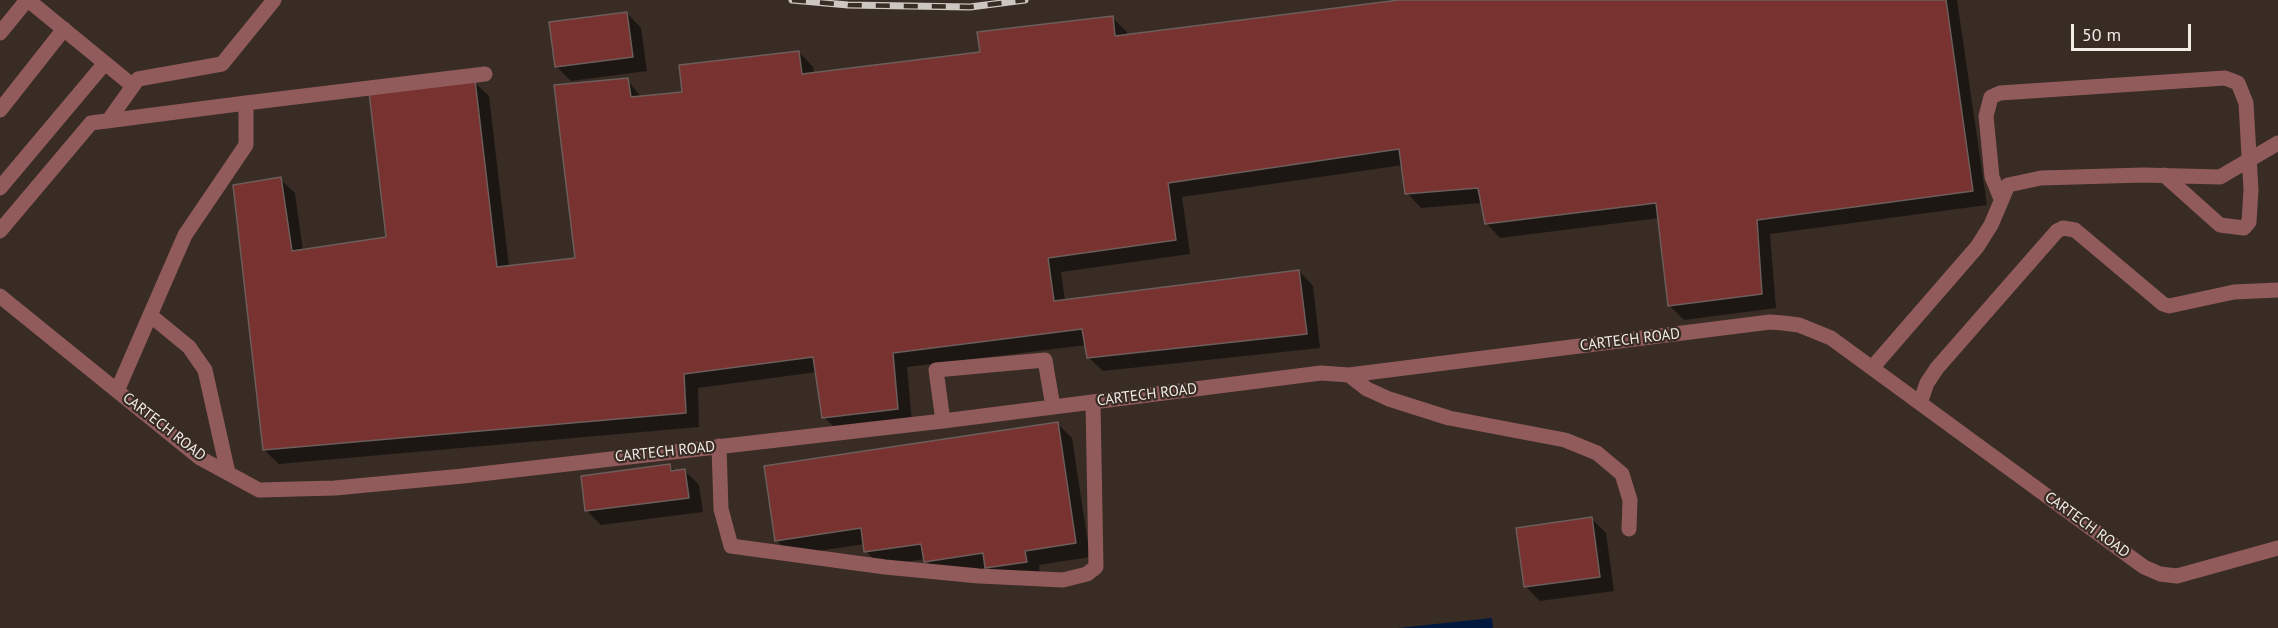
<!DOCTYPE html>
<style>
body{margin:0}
#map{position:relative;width:2278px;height:628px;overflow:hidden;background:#382c25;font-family:"PT Sans",sans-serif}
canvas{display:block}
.scale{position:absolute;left:2071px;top:24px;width:120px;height:27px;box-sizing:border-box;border:3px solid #f3ebe6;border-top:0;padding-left:8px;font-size:18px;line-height:21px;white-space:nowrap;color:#f3ebe6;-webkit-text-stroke:4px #382c25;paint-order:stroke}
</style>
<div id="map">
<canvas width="2278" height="628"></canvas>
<div class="scale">50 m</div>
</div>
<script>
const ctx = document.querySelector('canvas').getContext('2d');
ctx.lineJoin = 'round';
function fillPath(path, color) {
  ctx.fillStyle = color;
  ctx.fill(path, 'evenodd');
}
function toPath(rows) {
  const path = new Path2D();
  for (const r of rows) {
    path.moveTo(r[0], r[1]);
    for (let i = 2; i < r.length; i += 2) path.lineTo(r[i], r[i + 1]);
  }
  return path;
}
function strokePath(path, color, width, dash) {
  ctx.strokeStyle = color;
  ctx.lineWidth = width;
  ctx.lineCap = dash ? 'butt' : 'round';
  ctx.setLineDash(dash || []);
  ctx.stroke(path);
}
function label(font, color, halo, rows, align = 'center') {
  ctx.font = font + ' "PT Sans",sans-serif';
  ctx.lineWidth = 4.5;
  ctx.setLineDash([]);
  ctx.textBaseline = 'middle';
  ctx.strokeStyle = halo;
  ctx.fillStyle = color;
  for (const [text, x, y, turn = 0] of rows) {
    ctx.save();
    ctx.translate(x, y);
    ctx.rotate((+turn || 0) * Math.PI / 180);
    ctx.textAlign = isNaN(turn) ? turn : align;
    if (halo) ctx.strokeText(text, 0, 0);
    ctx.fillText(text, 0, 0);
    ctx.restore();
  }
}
const water = toPath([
 [1492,618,1493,628,1398,628]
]);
const shadow = toPath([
 [1411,0,1957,0,1987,205,1770,234,1776,308,1684,320,1669,305,1659,218,1500,238,1486,223,1482,203,1421,208,1407,193,1403,165,1182,197,1190,254,1061,272,1065,301,1299,271,1313,286,1320,348,1103,371,1088,357,1086,345,907,367,912,423,838,431,824,417,817,372,698,388,699,427,279,464,264,450,280,179,295,193,303,251,388,239,474,82,489,96,509,267,577,260,627,80,642,98,684,94,799,52,813,67,814,74,981,54,1113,18,1127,32,1127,36],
 [627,13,641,28,647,71,571,81,556,66],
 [1058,424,1072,438,1090,557,1039,565,1040,576,1001,582,987,568,940,575,925,559,880,566,866,551,865,544,791,555,776,540],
 [670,466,676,472,685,471,699,485,703,512,601,525,586,510],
 [1591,518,1606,533,1614,591,1540,601,1526,587,1517,529]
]);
const building = toPath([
 [1399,0,1946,0,1973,191,1757,220,1762,294,1668,306,1656,203,1485,224,1478,188,1405,194,1399,149,1168,183,1176,240,1048,258,1054,301,1299,270,1307,334,1087,358,1082,329,893,353,898,409,822,418,813,357,684,374,686,413,263,450,233,185,281,177,292,251,386,237,369,92,475,80,497,267,575,258,554,85,628,78,631,97,682,92,679,65,799,51,802,74,980,52,977,32,1113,16,1115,36,1399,0],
 [627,12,633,57,555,67,549,22,627,12],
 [1058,422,1076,543,1025,551,1027,562,985,568,983,553,924,562,921,544,864,552,861,528,775,541,764,466,1058,422],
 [670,464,671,471,685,469,689,498,585,511,581,476,670,464],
 [1592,517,1600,577,1524,587,1516,528,1592,517]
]);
const minor = toPath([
 [28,0,105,63],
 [0,33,27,0],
 [246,103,485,74],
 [0,110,64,29],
 [108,121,138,79,222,64,274,0],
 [0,188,105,63,133,86],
 [2001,199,1992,177,1986,116,1991,97,2000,93,2225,78,2238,83,2246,103,2251,190,2249,222,2244,228,2220,225,2164,175],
 [0,231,91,123,246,103,246,145,185,235,117,391],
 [0,296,200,458,259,490,335,488,463,476,943,421,1321,373,1349,375,1770,322,1783,323,1799,325,1831,338,2144,567,2160,574,2177,576,2278,548],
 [150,315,189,347,205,370,228,473],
 [1872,368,1977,247,1991,225,2008,185,2041,178,2143,175,2220,177,2278,143],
 [1349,375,1367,389,1389,399,1449,418,1565,440,1597,453,1622,474,1630,500,1629,529],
 [1920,403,1927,383,1937,368,2057,231,2063,228,2075,230,2163,304,2169,306,2234,292,2278,290],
 [943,421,936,370,1045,360,1053,407],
 [719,446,721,509,731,546,885,567,979,576,1063,580,1087,574,1096,567,1093,402]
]);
const rail = toPath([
 [792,0,848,5,970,7,1025,0]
]);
const streetNames = [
 ["CARTECH ROAD",1630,340,-7],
 ["CARTECH ROAD",1147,395,-7],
 ["CARTECH ROAD",164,427,38],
 ["CARTECH ROAD",665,452,-6],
 ["CARTECH ROAD",2087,525,36]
];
fillPath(water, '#02193f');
fillPath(shadow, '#0007');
fillPath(building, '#78322f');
strokePath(building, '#6d5d5b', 1.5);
strokePath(minor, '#915b5b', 15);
strokePath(rail, '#cec6c0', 7);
strokePath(rail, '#382c25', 4.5, [14]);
label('15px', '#f3ebe6', '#382c25', streetNames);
</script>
